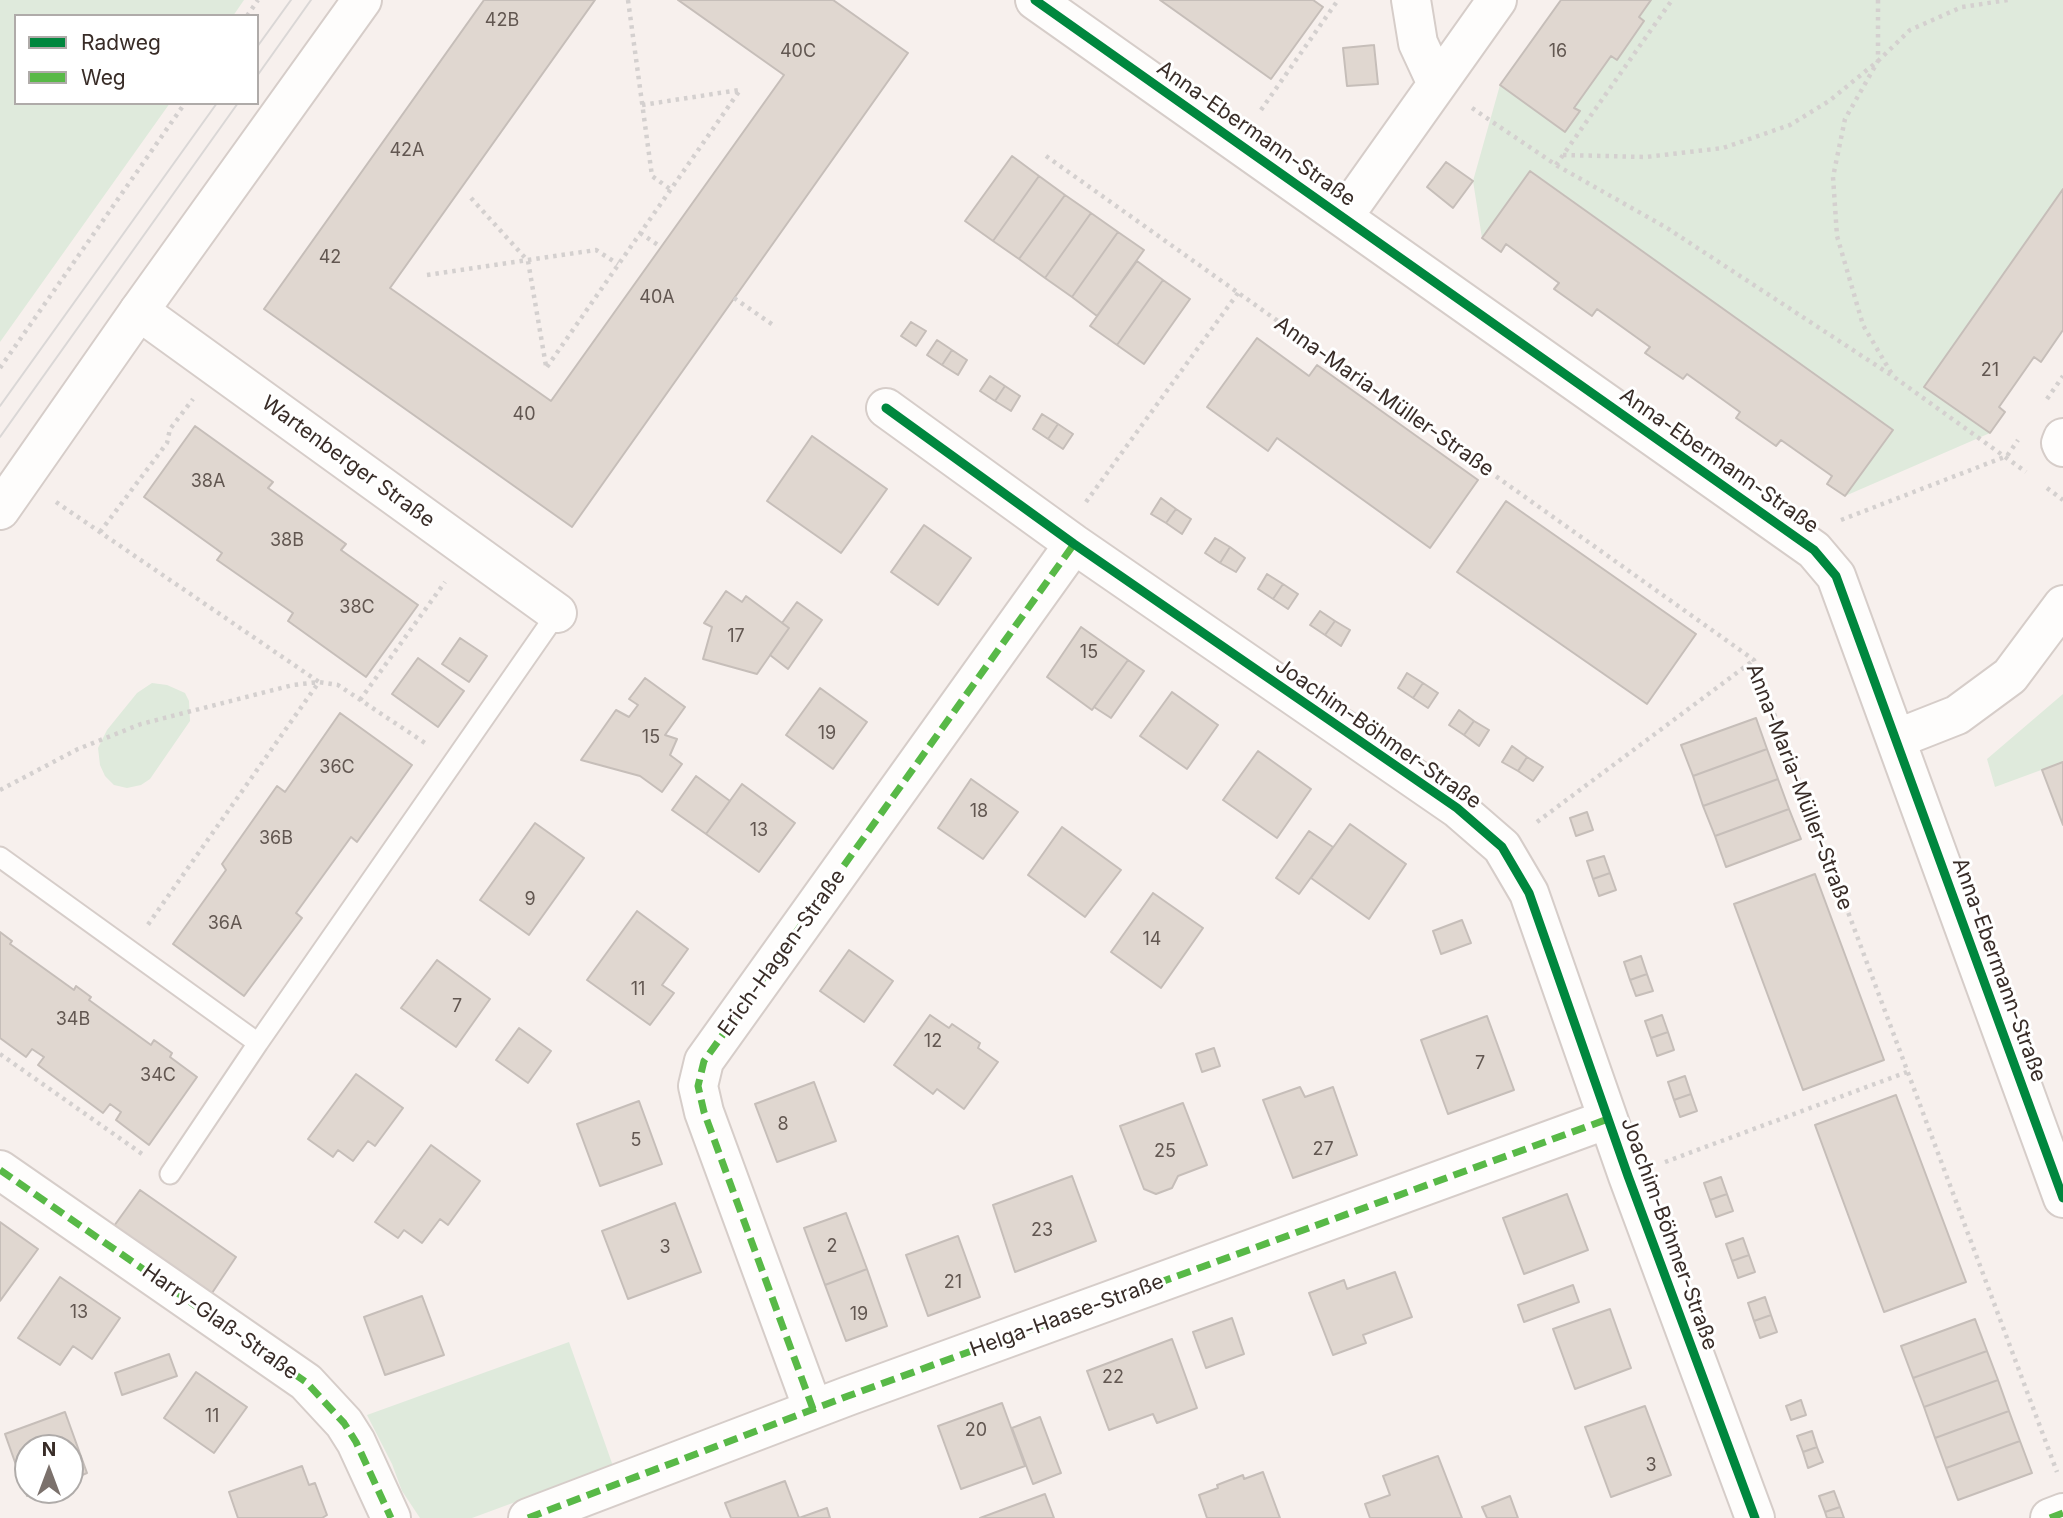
<!DOCTYPE html>
<meta charset="utf-8">
<style>
body{margin:0}
#map{position:relative;width:2063px;height:1518px;overflow:hidden;background:#f7f0ed;font-family:Inter,sans-serif}
canvas{display:block}
.legend{position:absolute;left:14px;top:14px;width:245px;height:91px;box-sizing:border-box;background:#fff;border:2px solid #afaba9;margin:0;padding:9px 12px;list-style:none;font-size:21px;color:#382c27}
.legend li{display:flex;align-items:center;gap:14px;height:35px}
.legend b{width:35px;border:2px solid #afaba9}
.north{position:absolute;left:14px;top:1434px;width:70px;height:70px;box-sizing:border-box;background:#fff;border:2px solid #afaba9;border-radius:50%;rotate:0deg;font-size:19px;font-weight:700;line-height:28px;text-align:center;color:#382c27}
.north::after{content:'';display:block;margin:auto;width:24px;height:32px;background:#7b716c;clip-path:polygon(50% 0,100% 100%,50% 72%,0 100%)}
</style>
<div id="map">
<canvas width="2063" height="1518"></canvas>
<ul class="legend">
<li><b style="height:9px;background:#00873e"></b>Radweg</li>
<li><b style="height:9px;background:#58b947"></b>Weg</li>
</ul>
<div class="north">N</div>
</div>
<script>
const ctx = document.querySelector('canvas').getContext('2d');
ctx.lineJoin = 'round';
function fillPath(path, color) {
  ctx.fillStyle = color;
  ctx.fill(path, 'evenodd');
}
function toPath(rows) {
  const path = new Path2D();
  for (const r of rows) {
    path.moveTo(r[0], r[1]);
    for (let i = 2; i < r.length; i += 2) path.lineTo(r[i], r[i + 1]);
  }
  return path;
}
function strokePath(path, color, width, dash) {
  ctx.strokeStyle = color;
  ctx.lineWidth = width;
  ctx.lineCap = dash ? 'butt' : 'round';
  ctx.setLineDash(dash || []);
  ctx.stroke(path);
}
function label(font, color, halo, rows, align = 'center') {
  ctx.font = font + ' Inter,sans-serif';
  ctx.lineWidth = 6;
  ctx.setLineDash([]);
  ctx.textBaseline = 'middle';
  ctx.strokeStyle = halo;
  ctx.fillStyle = color;
  for (const [text, x, y, turn = 0] of rows) {
    ctx.save();
    ctx.translate(x, y);
    ctx.rotate((+turn || 0) * Math.PI / 180);
    ctx.textAlign = isNaN(turn) ? turn : align;
    if (halo) ctx.strokeText(text, 0, 0);
    ctx.fillText(text, 0, 0);
    ctx.restore();
  }
}
const green = toPath([
 [0,0,244,0,233,16,16,16,16,103,170,103,0,342],
 [1651,0,2063,0,2063,189,1924,387,1990,433,1845,496,1893,430,1531,171,1482,238,1473,181,1500,85,1565,131,1579,111,1574,108,1611,56,1617,59,1644,22,1639,17],
 [152,683,167,685,185,693,189,701,190,721,150,779,141,785,127,788,114,785,105,776,100,765,98,748,107,730,137,693],
 [2063,694,2063,762,1995,787,1987,759],
 [569,1342,613,1466,472,1518,420,1518,402,1491,392,1464,367,1415]
]);
const building = toPath([
 [484,0,595,0,390,288,551,401,784,75,678,0,833,0,908,53,572,527,264,309,484,0],
 [1160,0,1313,0,1323,7,1271,79,1160,0],
 [1561,0,1651,0,1639,17,1644,21,1617,60,1611,56,1574,108,1580,111,1565,132,1500,85,1561,0],
 [1374,45,1378,84,1347,86,1343,48,1374,45],
 [1012,156,1039,176,993,241,965,221,1012,156],
 [1446,162,1473,181,1453,208,1427,187,1446,162],
 [1530,171,1893,430,1845,496,1827,484,1832,476,1781,440,1776,446,1736,418,1740,412,1687,374,1683,379,1645,353,1650,347,1597,309,1592,316,1554,289,1559,283,1506,244,1501,252,1482,238,1530,171],
 [1039,176,1065,195,1019,259,993,241,1039,176],
 [2063,189,2063,330,2041,362,2034,357,1999,407,2005,412,1990,433,1924,387,2063,189],
 [1065,195,1091,213,1045,278,1019,259,1065,195],
 [1091,213,1118,232,1072,297,1045,278,1091,213],
 [1118,232,1144,250,1097,316,1072,297,1118,232],
 [1137,261,1163,280,1117,345,1090,326,1137,261],
 [1163,280,1190,299,1144,364,1117,345,1163,280],
 [911,322,926,331,916,346,901,336,911,322],
 [1257,338,1309,376,1317,365,1478,480,1430,548,1277,438,1268,451,1207,407,1257,338],
 [937,340,952,350,942,365,927,355,937,340],
 [952,350,967,360,958,375,942,365,952,350],
 [990,376,1005,386,995,401,980,391,990,376],
 [1005,386,1020,396,1011,411,995,401,1005,386],
 [1042,414,1058,424,1048,439,1033,429,1042,414],
 [1058,424,1073,434,1063,449,1048,439,1058,424],
 [195,426,273,482,268,488,346,544,341,550,418,605,366,677,288,621,293,613,217,560,222,553,144,497,195,426],
 [812,436,887,489,841,553,767,501,812,436],
 [1161,498,1176,509,1166,523,1151,514,1161,498],
 [1506,501,1696,634,1647,704,1457,572,1506,501],
 [1176,509,1191,519,1182,534,1166,523,1176,509],
 [924,525,971,558,938,605,891,572,924,525],
 [1215,538,1230,547,1220,563,1205,553,1215,538],
 [1230,547,1245,558,1236,572,1220,563,1230,547],
 [1267,574,1283,584,1273,599,1258,589,1267,574],
 [1283,584,1298,594,1288,609,1273,599,1283,584],
 [726,591,742,602,746,596,789,628,757,674,703,659,712,627,704,623,726,591],
 [797,602,822,620,788,669,770,655,789,628,782,623,797,602],
 [1320,611,1335,621,1325,635,1310,625,1320,611],
 [1335,621,1350,630,1341,646,1325,635,1335,621],
 [1081,627,1128,660,1092,710,1047,677,1081,627],
 [460,638,487,656,469,682,442,664,460,638],
 [418,658,464,691,438,727,392,694,418,658],
 [1128,660,1144,671,1111,718,1094,707,1128,660],
 [1407,673,1423,683,1413,698,1398,688,1407,673],
 [645,678,685,707,665,735,677,739,670,755,682,764,662,792,640,776,581,760,616,710,629,717,638,705,629,699,645,678],
 [1423,683,1438,693,1428,708,1413,698,1423,683],
 [820,688,867,722,833,769,786,735,820,688],
 [1172,692,1218,725,1187,769,1140,736,1172,692],
 [1459,710,1474,721,1464,735,1449,725,1459,710],
 [340,713,412,765,357,842,351,837,296,913,302,918,244,996,173,944,226,870,222,864,277,786,285,792,340,713],
 [1756,718,1767,749,1693,776,1681,745,1756,718],
 [1474,721,1489,730,1479,746,1464,735,1474,721],
 [1512,746,1527,757,1518,771,1502,762,1512,746],
 [1767,749,1778,779,1703,806,1693,776,1767,749],
 [1258,751,1311,789,1277,838,1223,800,1258,751],
 [1527,757,1543,767,1533,781,1518,771,1527,757],
 [2063,762,2063,825,2042,770,2063,762],
 [696,776,730,801,706,834,672,810,696,776],
 [971,779,1018,812,983,859,938,828,971,779],
 [1778,779,1789,809,1715,836,1703,806,1778,779],
 [742,784,795,823,759,872,706,834,742,784],
 [1789,809,1801,839,1726,867,1715,836,1789,809],
 [1587,812,1593,830,1576,836,1570,818,1587,812],
 [535,823,584,858,529,935,480,900,535,823],
 [1350,824,1406,864,1369,919,1311,878,1350,824],
 [1062,827,1121,870,1085,917,1028,875,1062,827],
 [1309,831,1333,847,1299,894,1276,878,1309,831],
 [1604,856,1610,873,1593,879,1587,861,1604,856],
 [1610,873,1616,890,1599,896,1593,879,1610,873],
 [1815,874,1884,1060,1803,1090,1734,904,1815,874],
 [1153,893,1203,928,1161,988,1111,952,1153,893],
 [637,911,688,949,662,985,674,993,650,1025,587,980,637,911],
 [1462,920,1471,943,1441,954,1433,931,1462,920],
 [0,932,12,941,10,944,74,990,76,986,91,997,89,1000,151,1045,154,1040,172,1053,170,1057,197,1077,149,1145,116,1120,121,1112,110,1104,103,1113,38,1065,44,1057,32,1049,26,1057,0,1038,0,932],
 [849,950,893,981,864,1022,820,991,849,950],
 [1641,956,1647,974,1630,980,1624,962,1641,956],
 [437,960,490,999,456,1047,401,1008,437,960],
 [1647,974,1653,991,1636,996,1630,980,1647,974],
 [930,1015,949,1028,952,1024,980,1043,978,1048,998,1062,964,1109,937,1089,933,1094,894,1065,930,1015],
 [1662,1015,1668,1032,1651,1038,1645,1021,1662,1015],
 [1487,1016,1514,1090,1448,1114,1421,1040,1487,1016],
 [519,1028,551,1051,528,1083,496,1060,519,1028],
 [1668,1032,1674,1050,1657,1056,1651,1038,1668,1032],
 [1214,1048,1220,1066,1202,1072,1196,1054,1214,1048],
 [356,1074,403,1108,375,1146,368,1141,353,1161,338,1150,333,1157,308,1139,356,1074],
 [1685,1076,1691,1094,1674,1100,1668,1082,1685,1076],
 [814,1082,836,1141,777,1162,755,1104,814,1082],
 [1300,1087,1305,1097,1333,1087,1357,1155,1293,1178,1263,1100,1300,1087],
 [1691,1094,1697,1111,1680,1117,1674,1100,1691,1094],
 [1896,1095,1966,1282,1884,1312,1815,1125,1896,1095],
 [639,1101,662,1164,600,1186,577,1124,639,1101],
 [1183,1103,1207,1165,1178,1176,1172,1188,1156,1194,1144,1189,1120,1126,1183,1103],
 [431,1145,480,1181,448,1225,440,1219,422,1243,404,1230,398,1238,375,1222,431,1145],
 [1072,1176,1096,1241,1015,1272,993,1205,1072,1176],
 [1721,1177,1727,1194,1710,1200,1704,1183,1721,1177],
 [140,1190,236,1257,212,1293,114,1226,140,1190],
 [1567,1194,1588,1250,1524,1274,1503,1218,1567,1194],
 [1727,1194,1733,1211,1716,1217,1710,1200,1727,1194],
 [675,1203,701,1272,628,1299,602,1231,675,1203],
 [846,1213,867,1269,825,1285,804,1228,846,1213],
 [0,1222,38,1249,0,1301,0,1222],
 [958,1236,980,1297,928,1316,906,1255,958,1236],
 [1743,1238,1749,1255,1732,1261,1726,1244,1743,1238],
 [1749,1255,1755,1272,1738,1278,1732,1261,1749,1255],
 [867,1269,887,1326,846,1341,825,1285,867,1269],
 [1395,1272,1412,1317,1363,1335,1366,1343,1333,1355,1309,1293,1344,1280,1347,1289,1395,1272],
 [60,1277,120,1318,92,1359,73,1346,60,1365,18,1338,60,1277],
 [1573,1285,1579,1302,1524,1322,1518,1305,1573,1285],
 [422,1296,444,1355,385,1375,364,1317,422,1296],
 [1765,1297,1771,1315,1754,1321,1748,1303,1765,1297],
 [1610,1309,1631,1368,1575,1389,1553,1329,1610,1309],
 [1771,1315,1777,1332,1760,1338,1754,1321,1771,1315],
 [1232,1318,1244,1354,1206,1368,1193,1332,1232,1318],
 [1975,1319,1987,1351,1913,1378,1901,1346,1975,1319],
 [1172,1339,1197,1408,1157,1423,1153,1414,1109,1430,1087,1371,1172,1339],
 [1987,1351,1998,1380,1924,1407,1913,1378,1987,1351],
 [169,1354,177,1376,122,1395,115,1373,169,1354],
 [196,1372,247,1407,214,1453,164,1418,196,1372],
 [1998,1380,2009,1411,1935,1438,1924,1407,1998,1380],
 [1801,1400,1806,1415,1791,1420,1786,1406,1801,1400],
 [1002,1403,1025,1466,961,1489,938,1426,1002,1403],
 [1645,1406,1671,1475,1611,1497,1585,1427,1645,1406],
 [2009,1411,2020,1441,1946,1468,1935,1438,2009,1411],
 [65,1412,87,1473,70,1480,70,1448,28,1448,28,1490,43,1490,27,1496,5,1434,65,1412],
 [1040,1417,1061,1473,1033,1484,1012,1428,1040,1417],
 [1812,1431,1817,1447,1803,1452,1797,1436,1812,1431],
 [2020,1441,2032,1473,1958,1500,1946,1468,2020,1441],
 [1817,1447,1823,1462,1808,1468,1803,1452,1817,1447],
 [1438,1456,1462,1518,1370,1518,1365,1504,1390,1495,1383,1476,1438,1456],
 [302,1466,309,1485,315,1483,327,1515,322,1518,238,1518,229,1492,302,1466],
 [1263,1472,1280,1518,1207,1518,1199,1495,1218,1488,1217,1485,1243,1475,1244,1479,1263,1472],
 [785,1481,799,1518,731,1518,725,1503,785,1481],
 [1834,1491,1840,1507,1825,1512,1819,1496,1834,1491],
 [1045,1494,1054,1518,980,1518,1045,1494],
 [1510,1496,1518,1518,1487,1518,1482,1507,1510,1496],
 [1840,1507,1844,1518,1827,1518,1825,1512,1840,1507],
 [827,1508,830,1518,799,1518,827,1508]
]);
const path = toPath([
 [628,0,652,176,670,189],
 [1878,0,1878,61,1845,119,1833,177,1837,236,1863,325,1893,376],
 [247,16,258,0],
 [642,105,739,90],
 [1472,108,1556,165,1667,228,1894,377,2026,472],
 [1261,110,1338,0],
 [1563,155,1646,157,1723,148,1790,125,1829,101,1878,61,1910,30,1962,7,2008,0],
 [1046,156,1754,660,2057,1472],
 [1556,165,1672,0],
 [471,198,528,261,546,366],
 [640,233,661,247],
 [427,275,596,250,618,264],
 [734,298,776,327],
 [547,367,740,90],
 [0,368,185,103],
 [2047,399,2063,376],
 [2047,488,2063,500],
 [56,502,319,682,147,926],
 [1086,502,1238,293],
 [1841,520,2007,456,2018,440],
 [100,532,167,443,170,429,193,399],
 [360,700,445,582],
 [0,790,78,749,141,724,293,685,319,682,338,685,428,745],
 [1537,822,1754,660],
 [0,1054,145,1156],
 [1665,1162,1907,1072]
]);
const service = toPath([
 [0,857,258,1043,557,613],
 [170,1174,258,1043]
]);
const minor = toPath([
 [1035,0,1814,550,1836,576,2063,1198],
 [1411,0,1418,43,1437,84],
 [1343,217,1497,0],
 [139,311,557,613],
 [886,408,1074,544,1457,808,1502,847,1529,893,1628,1176,1755,1518],
 [2063,438,2061,443,2063,447],
 [1896,739,1957,715,2010,676,2063,605],
 [0,1170,306,1382,344,1423,356,1442,391,1518],
 [813,1409,704,1112,698,1086,704,1061,1074,544],
 [528,1518,848,1396,1608,1119],
 [2050,1518,2063,1513]
]);
const tertiary = toPath([
 [0,510,139,311,362,0]
]);
const tram = toPath([
 [257,47,291,0],
 [257,76,311,0],
 [0,406,217,103],
 [0,437,238,103]
]);
const quiet = toPath([
 [0,1170,306,1382,344,1423,356,1442,391,1518],
 [813,1409,704,1112,698,1086,704,1061,1074,544],
 [528,1518,848,1396,1608,1119],
 [2050,1518,2063,1513]
]);
const cycleway = toPath([
 [1035,0,1814,550,1836,576,2063,1198],
 [886,408,1074,544,1457,808,1502,847,1529,893,1628,1176,1755,1518]
]);
const numberNames = [
 ["42B",502,21],
 ["40C",798,52],
 ["16",1558,52],
 ["42A",407,151],
 ["42",330,258],
 ["40A",657,298],
 ["21",1990,371],
 ["40",524,415],
 ["38A",208,482],
 ["38B",287,541],
 ["38C",357,608],
 ["17",736,637],
 ["15",1089,653],
 ["19",827,734],
 ["15",651,738],
 ["36C",337,768],
 ["18",979,812],
 ["13",759,831],
 ["36B",276,839],
 ["9",530,900],
 ["36A",225,924],
 ["14",1152,940],
 ["11",638,990],
 ["7",457,1007],
 ["34B",73,1020],
 ["12",933,1042],
 ["7",1480,1064],
 ["34C",158,1076],
 ["8",783,1125],
 ["5",636,1141],
 ["27",1323,1150],
 ["25",1165,1152],
 ["23",1042,1231],
 ["2",832,1247],
 ["3",665,1248],
 ["21",953,1283],
 ["13",79,1313],
 ["19",859,1315],
 ["22",1113,1378],
 ["11",212,1417],
 ["20",976,1431],
 ["3",1651,1466]
];
const streetNames = [
 ["Anna-Ebermann-Straße",1256,134,35],
 ["Anna-Maria-Müller-Straße",1384,397,35],
 ["Anna-Ebermann-Straße",1719,461,35],
 ["Wartenberger Straße",348,462,36],
 ["Joachim-Böhmer-Straße",1378,734,35],
 ["Anna-Maria-Müller-Straße",1799,787,69],
 ["Erich-Hagen-Straße",782,953,-54],
 ["Anna-Ebermann-Straße",1999,970,70],
 ["Joachim-Böhmer-Straße",1669,1234,70],
 ["Helga-Haase-Straße",1067,1316,-20],
 ["Harry-Glaß-Straße",220,1322,35]
];
fillPath(green, '#dfeadc');
fillPath(building, '#e0d7d0');
strokePath(building, '#c6beb9', 2);
strokePath(service, '#d6cdc9', 23);
strokePath(minor, '#d6cdc9', 42);
strokePath(tertiary, '#d6cdc9', 42);
strokePath(path, '#d4d0cf', 4.5, [3.5, 5]);
strokePath(service, '#fefdfc', 19);
strokePath(minor, '#fefdfc', 38);
strokePath(tertiary, '#fefdfc', 38);
strokePath(tram, '#dad7d6', 2);
strokePath(quiet, '#58b947', 7, [14, 7]);
strokePath(cycleway, '#00873e', 9);
label('18px', '#625751', null, numberNames);
label('21px', '#382c27', '#fff', streetNames);
</script>
